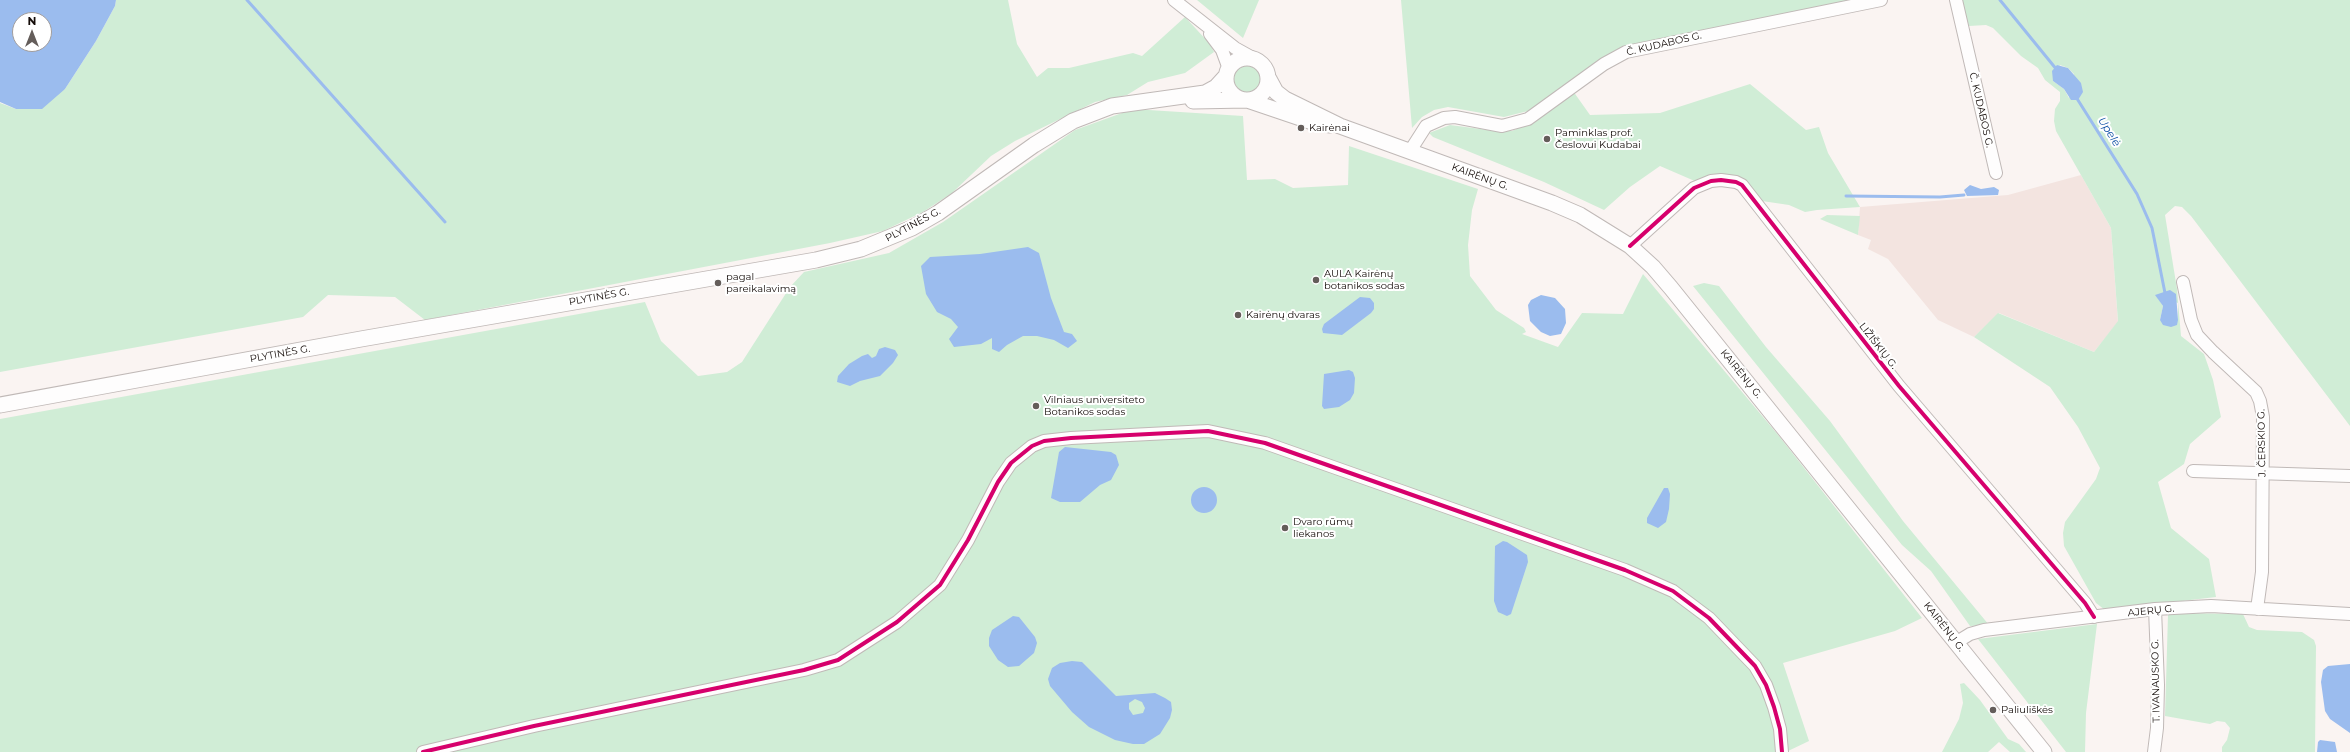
<!DOCTYPE html>
<meta charset="utf-8">
<style>
body{margin:0}
#map{position:relative;width:2350px;height:752px;overflow:hidden;background:#faf4f2;font-family:Montserrat,sans-serif}
canvas{display:block}
.north{position:absolute;left:12px;top:12px;width:40px;height:40px;box-sizing:border-box;background:#fff;border:1px solid #a19d9c;border-radius:50%;rotate:0deg;font-size:11px;font-weight:700;line-height:16px;text-align:center;color:#130b08}
.north::after{content:'';display:block;margin:auto;width:14px;height:18px;background:#645d5a;clip-path:polygon(50% 0,100% 100%,50% 72%,0 100%)}
</style>
<div id="map">
<canvas width="2350" height="752"></canvas>
<div class="north">N</div>
</div>
<script>
const ctx = document.querySelector('canvas').getContext('2d');
ctx.lineJoin = 'round';
function fillPath(path, color) {
  ctx.fillStyle = color;
  ctx.fill(path, 'evenodd');
}
function toPath(rows) {
  const path = new Path2D();
  for (const r of rows) {
    if (r.length === 3) {
      path.moveTo(r[0] + r[2], r[1]);
      path.arc(r[0], r[1], r[2], 0, 2 * Math.PI);
      continue;
    }
    path.moveTo(r[0], r[1]);
    for (let i = 2; i < r.length; i += 2) path.lineTo(r[i], r[i + 1]);
  }
  return path;
}
function strokePath(path, color, width, dash) {
  ctx.strokeStyle = color;
  ctx.lineWidth = width;
  ctx.lineCap = dash ? 'butt' : 'round';
  ctx.setLineDash(dash || []);
  ctx.stroke(path);
}
function label(font, color, halo, rows, align = 'center') {
  ctx.font = font + ' Montserrat,sans-serif';
  ctx.lineWidth = 4;
  ctx.setLineDash([]);
  ctx.textBaseline = 'middle';
  ctx.strokeStyle = halo;
  ctx.fillStyle = color;
  for (const [text, x, y, turn = 0] of rows) {
    ctx.save();
    ctx.translate(x, y);
    ctx.rotate((+turn || 0) * Math.PI / 180);
    ctx.textAlign = isNaN(turn) ? turn : align;
    if (halo) ctx.strokeText(text, 0, 0);
    ctx.fillText(text, 0, 0);
    ctx.restore();
  }
}
const built = toPath([
 [2081,175,2111,228,2118,322,2094,352,1999,313,1974,337,1938,320,1888,259,1868,249,1871,240,1858,235,1860,207,2008,195]
]);
const green = toPath([
 [116,0,1008,0,1017,44,1037,77,1048,68,1069,68,1133,53,1142,56,1185,17,1210,44,1214,52,1185,73,1148,82,1127,95,1095,102,1015,141,991,156,952,193,923,212,883,231,830,243,425,320,395,297,328,295,303,317,0,372,0,103,16,109,65,89,96,41,115,6],
 [1197,0,1259,0,1243,38],
 [1401,0,1857,0,1602,60,1528,111,1504,117,1448,107,1434,110,1422,117,1412,128],
 [1961,0,2350,0,2350,426,2191,216,2182,207,2175,206,2165,215,2177,289,2181,336,2204,354,2213,380,2221,417,2190,444,2184,464,2158,482,2171,528,2209,559,2216,597,2105,610,2096,603,2064,546,2063,533,2065,522,2096,479,2100,468,2078,427,2050,387,1974,337,1998,313,2094,352,2118,321,2111,228,2056,131,2054,121,2055,109,2060,101,2060,92,2045,80,2038,68,2021,56,1993,28,1986,25,1969,26],
 [2060,65,2068,68,2074,74,2069,98,2064,89,2053,81],
 [2156,295,2178,303,2178,320,2160,320,2163,306],
 [1247,78,15],
 [1750,84,1806,130,1819,127,1828,153,1860,207,1817,210,1805,212,1789,205,1762,201,1742,181,1697,182,1660,166,1630,187,1604,210,1544,182,1433,137,1429,133,1450,125,1496,131,1512,131,1525,125,1573,91,1590,115,1660,113],
 [1133,109,1243,116,1247,180,1275,179,1293,188,1348,185,1349,146,1478,189,1472,210,1468,245,1470,276,1496,310,1524,328,1526,332,1522,334,1558,347,1582,313,1623,314,1643,274,1779,436,1922,618,1895,631,1783,663,1809,741,1786,752,0,752,0,419,645,302,661,341,698,376,727,372,742,362,790,287,804,272,889,253,943,222,1075,130],
 [1827,215,1860,216,1858,235,1820,219],
 [1704,283,1719,286,1766,347,1830,421,1903,521,1989,625,1970,626,1931,571,1902,545,1693,286],
 [2182,613,2243,614,2249,627,2257,630,2302,632,2314,640,2316,646,2315,752,2222,752,2222,747,2227,740,2230,728,2225,722,2217,721,2210,724,2165,716,2168,615],
 [2097,624,2086,713,2085,752,2066,752,1978,639],
 [1964,683,1980,700,2008,739,2019,744,2026,752,2010,752,1999,742,1988,752,1942,752,1959,719,1963,703,1960,684]
]);
const water = toPath([
 [0,0,116,0,115,6,96,41,65,89,42,109,16,109,0,102],
 [20,20,44,20,44,44,20,44],
 [2057,65,2068,68,2081,83,2083,92,2078,100,2071,100,2064,89,2053,81,2052,71],
 [1970,185,1981,189,1994,187,1999,190,1998,195,1967,196,1964,190],
 [1028,247,1039,253,1051,298,1064,332,1072,334,1077,341,1068,348,1054,340,1037,336,1023,336,1007,345,999,352,992,349,992,338,981,344,954,347,949,339,958,327,951,319,937,312,926,294,921,266,930,257,980,254],
 [2170,290,2176,294,2178,320,2177,325,2171,327,2163,325,2160,320,2163,306,2155,295],
 [1541,295,1555,298,1565,309,1566,323,1561,334,1550,336,1541,332,1530,321,1528,305,1531,300],
 [1360,297,1370,298,1374,303,1374,309,1371,313,1342,335,1323,333,1322,329,1324,324],
 [885,347,895,350,898,355,893,363,880,376,860,381,850,386,837,382,838,376,849,364,862,356,868,354,872,358,876,356,879,349],
 [1349,370,1353,372,1355,378,1354,393,1350,400,1339,407,1324,409,1322,406,1324,374],
 [1065,447,1111,452,1116,455,1119,465,1111,480,1100,485,1080,502,1060,502,1051,498,1059,452],
 [1204,500,13],
 [1664,488,1668,488,1670,494,1669,509,1666,522,1658,528,1647,523,1647,518],
 [1503,541,1507,542,1527,555,1528,562,1511,614,1507,616,1498,612,1494,601,1495,546],
 [1013,616,1019,617,1035,637,1037,643,1034,653,1019,666,1008,667,998,660,989,646,989,638,992,630],
 [1072,661,1082,662,1116,696,1155,693,1165,698,1171,702,1172,710,1170,718,1160,734,1144,744,1133,744,1115,740,1089,727,1072,712,1050,686,1048,679,1052,668,1060,663],
 [1135,699,1142,702,1145,708,1143,713,1133,715,1129,709,1129,703],
 [2350,664,2350,733,2330,719,2325,711,2321,682,2323,670,2328,666],
 [2320,740,2335,742,2337,752,2317,752,2318,742]
]);
const stream = toPath([
 [247,0,445,222],
 [2000,0,2057,70],
 [2076,97,2137,194,2152,228,2165,293],
 [1846,196,1940,197,1964,195]
]);
const minor = toPath([
 [1174,0,1235,48,1253,58],
 [1956,0,1996,173],
 [1210,34,1222,50,1229,69],
 [1410,151,1426,126,1444,118,1455,117,1502,126,1528,119,1604,64,1626,52,1881,0],
 [1630,246,1694,188,1711,181,1721,180,1736,182,1742,185,1899,386,2085,603,2094,617],
 [2183,282,2191,320,2197,335,2213,352,2256,392,2260,401,2263,417,2262,572,2257,609],
 [2193,471,2350,476],
 [1957,642,1970,634,1984,630,2155,609,2211,606,2350,614],
 [423,752,534,726,804,670,838,660,897,622,940,585,968,540,998,482,1011,463,1032,446,1044,441,1071,438,1208,431,1265,443,1625,570,1673,591,1709,618,1755,666,1766,685,1774,707,1780,729,1782,752],
 [2154,752,2157,728,2158,685,2155,609]
]);
const major = toPath([
 [1247,79,21],
 [1269,79,1276,92,1285,99,1340,126,1552,203,1580,215,1630,246,1653,267,1671,288,2044,752],
 [1193,101,1247,100,1312,122,1329,125],
 [0,405,361,339,816,260,861,249,912,228,938,213,1034,145,1073,121,1112,106,1205,93,1216,87,1226,76]
]);
const cycleway = toPath([
 [1630,246,1694,188,1711,181,1721,180,1736,182,1742,185,1899,386,2085,603,2094,617],
 [423,752,534,726,804,670,838,660,897,622,940,585,968,540,998,482,1011,463,1032,446,1044,441,1071,438,1208,431,1265,443,1625,570,1673,591,1709,618,1755,666,1766,685,1774,707,1780,729,1782,752]
]);
const markers = [
 [1301,128,4,"#645d5a"],
 [1547,139,4,"#645d5a"],
 [1316,280,4,"#645d5a"],
 [718,283,4,"#645d5a"],
 [1238,315,4,"#645d5a"],
 [1036,406,4,"#645d5a"],
 [1285,528,4,"#645d5a"],
 [1993,710,4,"#645d5a"]
];
const streetNames = [
 ["Č. KUDABOS G.",1664,44,-13],
 ["Č. KUDABOS G.",1981,110,77],
 ["KAIRĖNŲ G.",1480,177,20],
 ["PLYTINĖS G.",913,225,-28],
 ["PLYTINĖS G.",599,297,-10],
 ["LIŽIŠKIŲ G.",1878,346,52],
 ["PLYTINĖS G.",280,354,-10],
 ["KAIRĖNŲ G.",1741,374,51],
 ["J. ČERSKIO G.",2262,443,-91],
 ["AJERŲ G.",2151,611,-6],
 ["KAIRĖNŲ G.",1944,627,52],
 ["T. IVANAUSKO G.",2156,681,-91]
];
const poiNames = [
 ["Kairėnai",1309,128],
 ["Paminklas prof.",1555,133],
 ["Česlovui Kudabai",1555,145],
 ["AULA Kairėnų",1324,274],
 ["botanikos sodas",1324,286],
 ["pagal",726,277],
 ["pareikalavimą",726,289],
 ["Kairėnų dvaras",1246,315],
 ["Vilniaus universiteto",1044,400],
 ["Botanikos sodas",1044,412],
 ["Dvaro rūmų",1293,522],
 ["liekanos",1293,534],
 ["Paliuliškės",2001,710]
];
const waterNames = [
 ["Upelė",2109,132,58]
];
fillPath(built, '#f3e4e0');
fillPath(green, '#d0edd6');
fillPath(water, '#9bbcee');
strokePath(stream, '#9bbcee', 3);
strokePath(minor, '#c0b9b7', 14);
strokePath(major, '#c0b9b7', 17);
strokePath(minor, '#fefdfd', 12);
strokePath(major, '#fefdfd', 15);
strokePath(cycleway, '#d6006c', 4);
for (const [x, y, r, color] of markers) {
  const dot = new Path2D();
  dot.arc(x, y, r, 0, 2 * Math.PI);
  ctx.fillStyle = color;
  ctx.fill(dot);
  strokePath(dot, '#fff', 1.5);
}
label('10px', '#130b08', '#fff', streetNames);
label('10px', '#130b08', '#fff', poiNames, 'left');
label('italic 11px', '#0e50a4', '#fff', waterNames);
</script>
